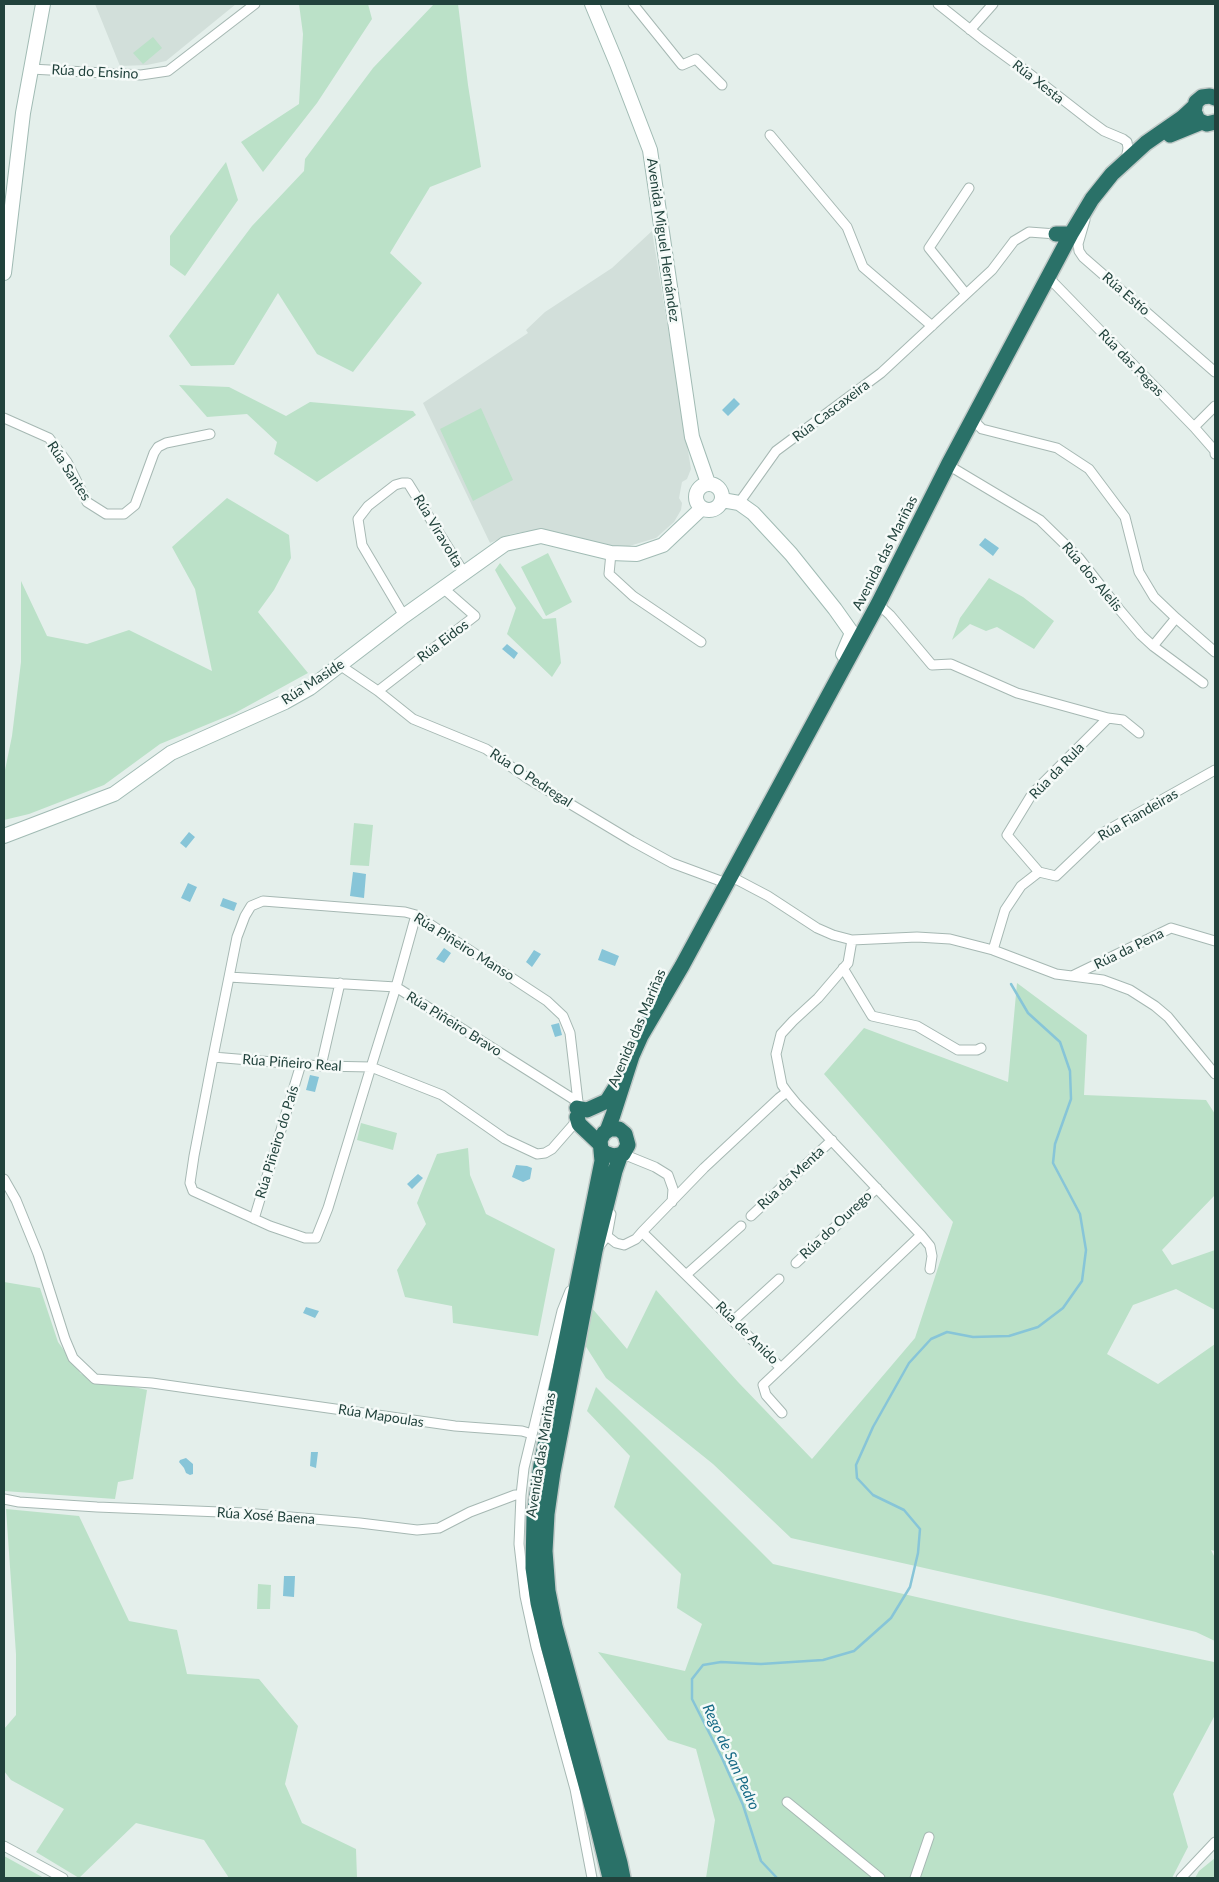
<!DOCTYPE html>
<meta charset="utf-8">
<style>
body{margin:0}
#map{position:relative;width:1219px;height:1882px;overflow:hidden;background:#e4efeb;font-family:Lato,sans-serif}
canvas{display:block}
.frame{position:absolute;inset:0;border:5px solid #21423c;pointer-events:none}
</style>
<div id="map">
<canvas width="1219" height="1882"></canvas>
<div class="frame"></div>
</div>
<script>
const ctx = document.querySelector('canvas').getContext('2d');
ctx.lineJoin = 'round';
function fillPath(path, color) {
  ctx.fillStyle = color;
  ctx.fill(path, 'evenodd');
}
function toPath(rows) {
  const path = new Path2D();
  for (const r of rows) {
    if (r.length === 3) {
      path.moveTo(r[0] + r[2], r[1]);
      path.arc(r[0], r[1], r[2], 0, 2 * Math.PI);
      continue;
    }
    path.moveTo(r[0], r[1]);
    for (let i = 2; i < r.length; i += 2) path.lineTo(r[i], r[i + 1]);
  }
  return path;
}
function strokePath(path, color, width, dash) {
  ctx.strokeStyle = color;
  ctx.lineWidth = width;
  ctx.lineCap = dash ? 'butt' : 'round';
  ctx.setLineDash(dash || []);
  ctx.stroke(path);
}
function label(font, color, halo, rows, align = 'center') {
  ctx.font = font + ' Lato,sans-serif';
  ctx.lineWidth = 5;
  ctx.setLineDash([]);
  ctx.textBaseline = 'middle';
  ctx.strokeStyle = halo;
  ctx.fillStyle = color;
  for (const [text, x, y, turn = 0] of rows) {
    ctx.save();
    ctx.translate(x, y);
    ctx.rotate((+turn || 0) * Math.PI / 180);
    ctx.textAlign = isNaN(turn) ? turn : align;
    if (halo) ctx.strokeText(text, 0, 0);
    ctx.fillText(text, 0, 0);
    ctx.restore();
  }
}
const built = toPath([
 [95,4,236,4,166,61,147,65,120,66],
 [652,231,691,469,687,479,682,482,679,498,682,503,681,510,674,522,656,538,626,547,605,546,557,535,529,531,511,534,490,543,423,403,528,333,526,330,545,312,612,268]
]);
const green = toPath([
 [299,4,368,4,372,19,317,103,263,172,241,142,299,104,303,34],
 [434,4,458,4,468,85,481,167,430,187,390,253,422,283,353,372,317,354,278,293,234,365,191,366,169,336,252,226,304,171,305,159,373,68],
 [153,37,162,48,143,64,133,53],
 [226,162,238,200,185,276,170,265,170,236],
 [179,385,229,387,286,416,310,402,413,411,416,415,317,482,274,454,277,442,247,414,207,417],
 [481,408,513,480,473,501,440,429],
 [227,498,289,535,291,558,274,590,258,612,308,673,235,713,160,744,104,785,29,814,4,820,4,775,12,736,21,662,21,581,47,636,87,644,129,630,212,671,195,589,172,547],
 [548,553,572,602,546,616,521,567],
 [500,563,543,619,556,618,561,663,552,677,507,634,516,608,495,570],
 [989,578,1023,597,1054,621,1034,649,997,627,986,631,970,624,952,640,960,618],
 [354,823,373,825,369,866,350,865],
 [1017,983,1087,1035,1084,1095,1206,1100,1215,1114,1215,1195,1162,1250,1172,1265,1215,1250,1215,1310,1176,1289,1133,1305,1107,1354,1158,1384,1215,1344,1215,1551,1211,1550,1215,1558,1215,1641,1196,1632,1049,1596,791,1538,713,1464,606,1378,583,1342,591,1307,627,1349,656,1290,738,1382,812,1459,915,1338,953,1222,824,1074,864,1028,1008,1082],
 [361,1123,397,1133,393,1150,357,1140],
 [468,1148,470,1175,486,1214,555,1249,538,1336,453,1323,452,1306,405,1297,397,1270,426,1224,417,1203,437,1154],
 [4,1282,40,1288,58,1342,81,1374,147,1390,133,1479,118,1482,115,1499,4,1491],
 [596,1387,773,1564,1021,1621,1214,1662,1215,1715,1173,1794,1188,1847,1172,1878,706,1878,715,1820,696,1749,668,1740,598,1652,685,1671,702,1624,677,1608,681,1574,614,1507,630,1456,587,1411],
 [6,1509,79,1516,129,1621,177,1630,187,1674,259,1679,298,1726,285,1784,302,1823,356,1849,357,1878,229,1878,204,1840,136,1823,79,1878,36,1852,64,1809,11,1780,4,1771,4,1729,16,1715,16,1654],
 [258,1584,271,1585,270,1609,257,1609],
 [4,1856,44,1878,4,1878],
 [1215,1858,1215,1878,1195,1878,1199,1871]
]);
const water = toPath([
 [734,398,740,404,728,416,722,410],
 [985,538,999,548,993,556,979,545],
 [507,644,518,653,514,659,502,649],
 [189,832,195,837,186,848,180,843],
 [353,872,366,874,364,898,350,896],
 [188,883,197,887,190,902,181,898],
 [223,898,237,903,234,911,220,906],
 [444,948,451,953,444,963,436,959],
 [602,949,619,956,615,966,598,960],
 [534,950,541,954,532,967,526,962],
 [559,1023,562,1035,555,1037,551,1025],
 [310,1075,319,1077,315,1092,306,1090],
 [516,1165,527,1166,532,1168,530,1179,523,1182,512,1177],
 [418,1174,423,1178,412,1189,407,1184],
 [306,1307,319,1311,315,1318,303,1313],
 [311,1452,318,1452,316,1468,310,1466],
 [186,1458,193,1464,193,1474,190,1475,186,1473,184,1468,179,1462,180,1460],
 [284,1576,295,1576,294,1597,283,1596]
]);
const stream = toPath([
 [777,1878,761,1861,743,1805,722,1758,692,1699,692,1679,703,1665,721,1662,761,1664,823,1660,854,1651,891,1618,910,1587,918,1553,920,1529,904,1510,873,1495,857,1478,856,1465,873,1427,909,1363,931,1339,947,1332,973,1337,1009,1336,1038,1327,1063,1308,1082,1281,1086,1250,1080,1214,1053,1163,1055,1144,1071,1099,1070,1071,1060,1042,1028,1013,1011,984]
]);
const street = toPath([
 [633,4,682,65,696,59,722,85],
 [938,4,982,39,1026,71,1089,120,1104,131,1123,139,1127,142,1128,148,1126,160],
 [970,30,993,4],
 [31,69,141,75,168,71,255,4],
 [770,135,847,227,863,267,932,326],
 [1085,220,1078,244,1079,251,1083,257,1215,372],
 [1048,277,1194,427,1215,406],
 [966,294,929,248,969,188],
 [974,416,977,424,982,429,1057,448,1089,469,1125,517,1139,572,1154,597,1176,618,1215,652],
 [4,418,49,438,67,462,87,502,106,514,124,514,135,505,154,453,158,447,166,443,210,434],
 [1194,427,1215,451,1215,454],
 [948,465,1040,520,1079,558,1119,609,1141,635,1153,646,1203,683],
 [739,503,776,451,881,373,992,270,1014,241,1029,232,1056,234],
 [611,553,609,574,633,596,701,642],
 [878,604,890,615,932,665,951,664,1017,693,1108,718,1123,720,1139,733],
 [404,616,362,545,358,519,368,506,395,485,402,483,408,483,464,573],
 [1153,646,1176,618],
 [341,666,378,691,413,719,486,749,527,778,632,841,672,863,726,883],
 [378,691,475,616,443,588],
 [1039,872,1056,876,1099,835,1215,770],
 [1039,872,1007,835,1032,794,1108,718],
 [730,876,768,896,817,928,833,935,852,940,917,937,950,939,993,950,1056,974,1103,980,1130,990,1155,1006,1168,1017,1215,1074],
 [993,950,1005,910,1021,886,1039,872],
 [843,968,872,1016,917,1026,958,1050,977,1050,981,1048],
 [1072,976,1171,928,1215,941],
 [229,977,396,987,578,1102],
 [213,1057,321,1066,371,1067,442,1095,505,1139,537,1154,545,1153,552,1149,573,1125,577,1117,578,1102,570,1033,563,1016,547,1001,416,915,405,912,263,901,251,906,245,916,237,937,213,1057,194,1156,190,1183,193,1191,270,1226,305,1238,316,1238,328,1208,371,1067,396,987,416,915],
 [321,1066,340,983],
 [787,1092,796,1103,921,1235,781,1368,642,1232,704,1168,779,1098,787,1092],
 [787,1092,782,1085,776,1054,781,1034,793,1021,818,998,848,963,852,940],
 [623,1154,655,1167,668,1175,673,1189,672,1202],
 [4,1179,16,1200,38,1254,65,1339,73,1358,95,1379,152,1383,455,1426,522,1431,532,1434],
 [751,1216,832,1140],
 [254,1219,301,1064],
 [921,1235,930,1246,932,1256,930,1269],
 [607,1236,616,1243,624,1245,636,1239,642,1232],
 [600,1245,607,1236,611,1214],
 [796,1263,877,1188],
 [687,1274,741,1226],
 [570,1291,562,1311,524,1468,521,1495,519,1544,525,1596,536,1647,575,1789,592,1878],
 [734,1320,779,1279],
 [781,1368,763,1385,766,1395,782,1413],
 [4,1499,19,1502,97,1507,245,1513,360,1523,417,1530,439,1528,470,1512,515,1495,521,1495],
 [787,1802,880,1878],
 [4,1846,63,1878],
 [915,1878,929,1837],
 [1181,1878,1215,1842]
]);
const secondary = toPath([
 [592,4,617,64,650,150,692,437,708,483],
 [4,273,23,113,43,4],
 [709,497,13],
 [722,500,739,503,753,513,791,554,835,609,852,633,843,654],
 [4,836,114,794,171,753,285,702,310,688,404,616,505,544,541,536,611,553,637,554,663,545,702,508]
]);
const highway = toPath([
 [1215,98,1210,96,1202,97,1196,102,1194,111,1198,120,1202,122,1207,124,1215,122],
 [1170,135,1202,122],
 [1056,234,1071,234],
 [577,1108,587,1110,607,1101,617,1085],
 [577,1117,579,1124,600,1144],
 [607,1131,613,1115,632,1056,641,1036,682,966,878,604,948,465,1071,234,1092,199,1112,174,1146,143,1182,118,1195,106],
 [602,1150,605,1153,613,1156,623,1154,628,1145,625,1134,619,1129,610,1129,604,1133,600,1140,602,1161,541,1465,534,1517,533,1568,538,1603,548,1645,598,1829,610,1878],
 [621,1154,615,1171,595,1251,553,1472,547,1514,545,1551,548,1591,555,1626,620,1863,623,1878]
]);
const streetNames = [
 ["Rúa do Ensino",95,72,3],
 ["Rúa Xesta",1038,82,38],
 ["Avenida Miguel Hernández",663,240,82],
 ["Rúa Estío",1126,294,41],
 ["Rúa das Pegas",1131,363,46],
 ["Rúa Cascaxeira",831,411,-37],
 ["Rúa Santes",69,471,57],
 ["Rúa Viravolta",438,531,59],
 ["Avenida das Mariñas",885,553,-63],
 ["Rúa dos Alelis",1092,577,50],
 ["Rúa Eidos",443,641,-37],
 ["Rúa Maside",313,682,-33],
 ["Rúa da Rula",1057,771,-46],
 ["Rúa O Pedregal",531,778,33],
 ["Rúa Fiandeiras",1138,815,-30],
 ["Rúa Piñeiro Manso",464,947,32],
 ["Rúa da Pena",1129,949,-26],
 ["Rúa Piñeiro Bravo",454,1024,32],
 ["Avenida das Mariñas",637,1028,-67],
 ["Rúa Piñeiro Real",292,1063,4],
 ["Rúa Piñeiro do País",277,1142,-73],
 ["Rúa da Menta",791,1178,-43],
 ["Rúa do Ourego",836,1225,-43],
 ["Rúa de Anido",747,1333,45],
 ["Rúa Mapoulas",381,1416,9],
 ["Avenida das Mariñas",541,1455,-81],
 ["Rúa Xosé Baena",266,1516,4]
];
const waterNames = [
 ["Rego de San Pedro",731,1757,65]
];
fillPath(built, '#d2dfda');
fillPath(green, '#bbe1c8');
fillPath(water, '#87c5d8');
strokePath(stream, '#87c5d8', 2.5);
strokePath(street, '#a6b8b3', 11);
strokePath(secondary, '#a1bbb4', 16);
strokePath(highway, '#c1cac8', 18);
strokePath(street, '#fff', 9);
strokePath(secondary, '#fff', 14);
strokePath(highway, '#2a7168', 15);
label('14px', '#21423c', '#f5faf8', streetNames);
label('italic 15px', '#156985', '#f5faf8', waterNames);
</script>
